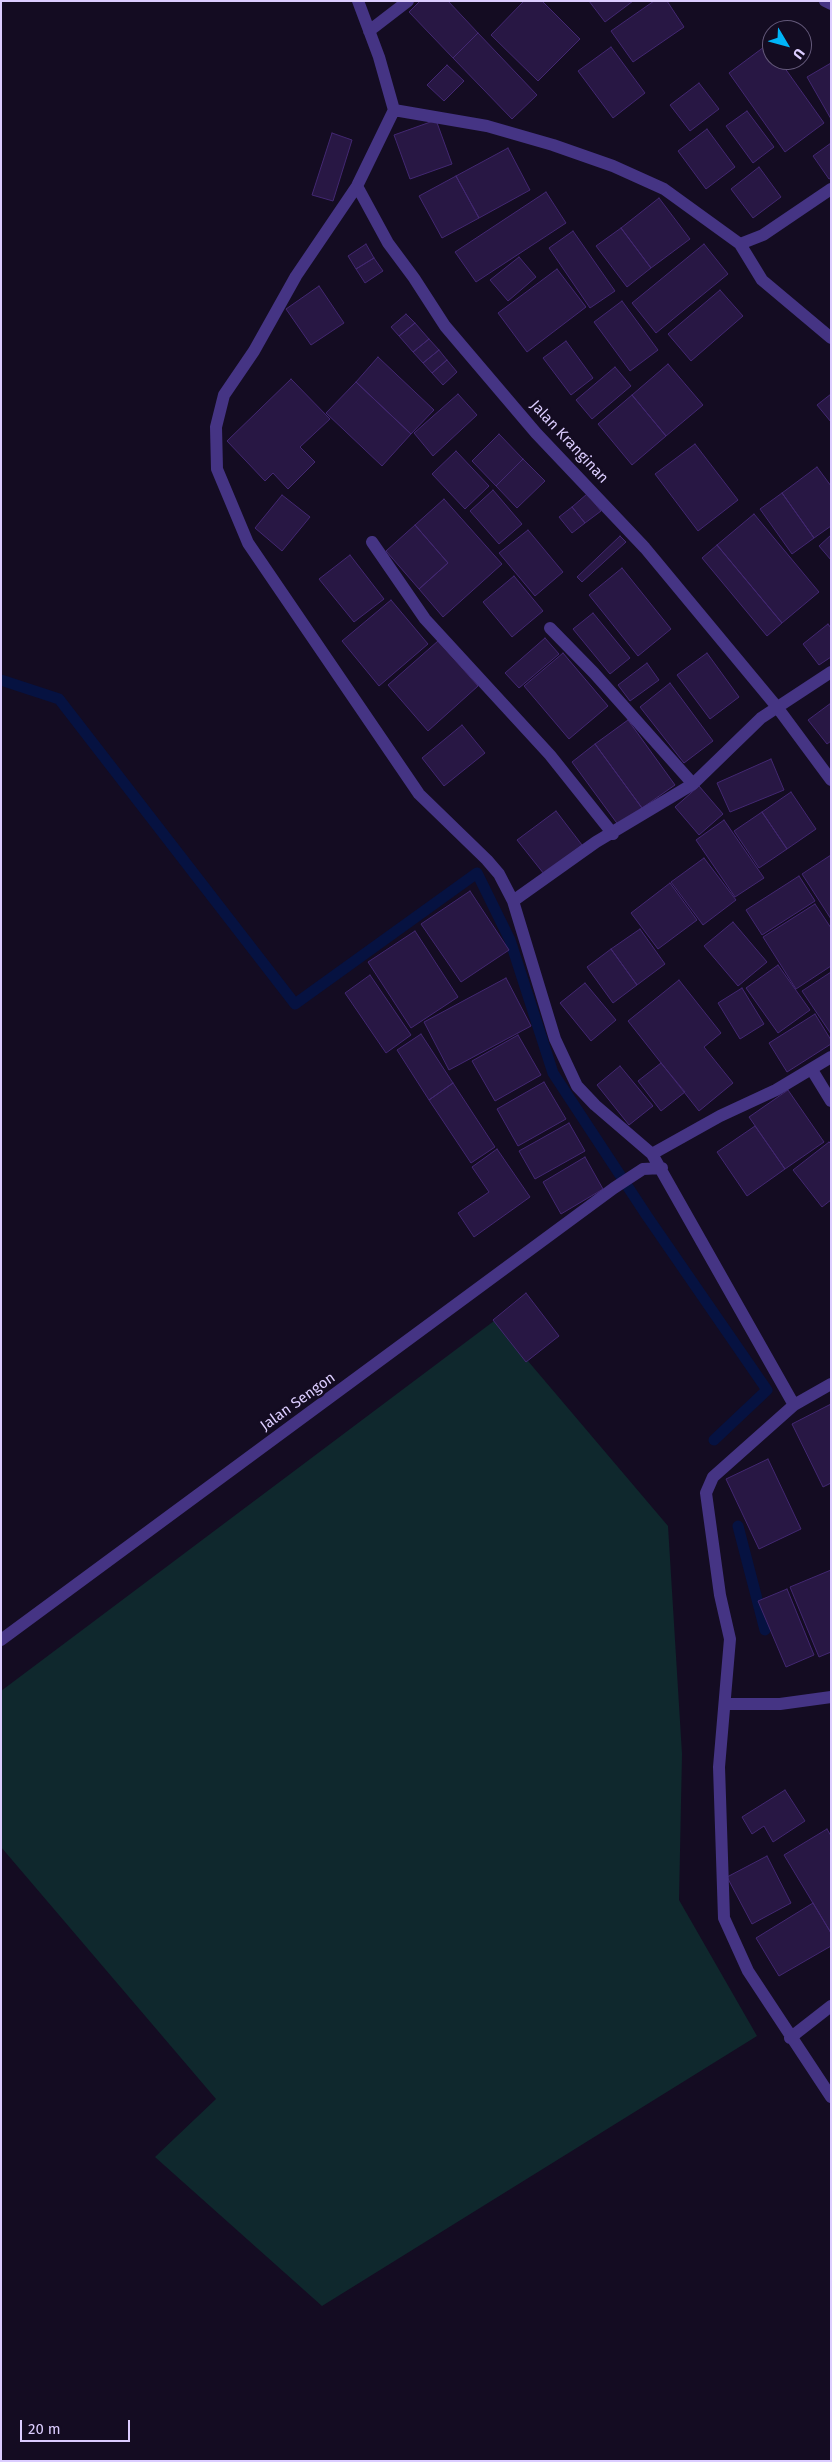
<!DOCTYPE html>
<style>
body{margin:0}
#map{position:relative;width:832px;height:2462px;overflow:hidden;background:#140c22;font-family:"Fira Sans",sans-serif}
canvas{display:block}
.frame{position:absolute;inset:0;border:2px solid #dccdff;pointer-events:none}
.north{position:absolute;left:762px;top:20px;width:50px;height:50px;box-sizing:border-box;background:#140c22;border:1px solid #64597a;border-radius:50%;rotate:127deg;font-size:14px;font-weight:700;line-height:20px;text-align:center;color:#dccdff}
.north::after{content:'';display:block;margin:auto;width:18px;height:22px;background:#00b5f8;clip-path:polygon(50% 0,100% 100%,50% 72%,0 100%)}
.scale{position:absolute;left:20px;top:2420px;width:110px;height:22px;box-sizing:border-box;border:2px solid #dccdff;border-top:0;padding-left:6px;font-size:15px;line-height:18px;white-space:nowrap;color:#dccdff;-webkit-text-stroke:4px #140c22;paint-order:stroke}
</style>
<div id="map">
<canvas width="832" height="2462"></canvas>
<div class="frame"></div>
<div class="north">U</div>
<div class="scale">20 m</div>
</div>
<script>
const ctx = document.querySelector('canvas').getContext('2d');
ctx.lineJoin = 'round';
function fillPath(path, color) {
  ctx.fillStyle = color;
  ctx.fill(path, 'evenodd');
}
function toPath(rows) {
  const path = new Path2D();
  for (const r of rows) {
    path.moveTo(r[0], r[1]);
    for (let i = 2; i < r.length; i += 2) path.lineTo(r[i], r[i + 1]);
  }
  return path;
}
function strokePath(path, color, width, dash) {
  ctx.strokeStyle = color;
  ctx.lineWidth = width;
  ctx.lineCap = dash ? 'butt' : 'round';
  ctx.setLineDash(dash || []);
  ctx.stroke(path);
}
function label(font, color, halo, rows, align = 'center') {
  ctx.font = font + ' "Fira Sans",sans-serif';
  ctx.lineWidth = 5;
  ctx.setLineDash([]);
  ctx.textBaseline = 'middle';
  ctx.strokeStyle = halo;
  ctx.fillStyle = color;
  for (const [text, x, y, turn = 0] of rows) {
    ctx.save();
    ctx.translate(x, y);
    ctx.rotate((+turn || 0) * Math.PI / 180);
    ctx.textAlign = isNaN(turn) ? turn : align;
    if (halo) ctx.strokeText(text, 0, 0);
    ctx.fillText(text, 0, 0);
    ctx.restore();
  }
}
const green = toPath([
 [494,1321,668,1526,682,1754,679,1900,757,2036,322,2306,155,2157,216,2099,1,1847,1,1691]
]);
const stream = toPath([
 [1,680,59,699,295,1004,477,873,510,940,553,1073,647,1216,767,1390,714,1440],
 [738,1526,765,1630]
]);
const building = toPath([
 [420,1,448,1,478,33,453,58,409,12,420,1],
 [524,1,542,1,580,39,538,81,491,35,524,1],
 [589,1,633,1,605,22,589,1],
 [654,1,667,1,684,27,633,62,611,31,654,1],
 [478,33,537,95,512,119,453,58,478,33],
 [768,44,772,50,772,60,779,60,824,123,785,152,729,73,768,44],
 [611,47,645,93,613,118,578,71,611,47],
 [831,63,831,119,807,77,831,63],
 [447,65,464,81,444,101,427,85,447,65],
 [699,83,719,109,690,131,670,105,699,83],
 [747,111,774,147,753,163,726,126,747,111],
 [436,120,452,164,410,179,394,135,436,120],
 [707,129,735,167,706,189,678,151,707,129],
 [332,133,352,140,333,201,312,195,332,133],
 [831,143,831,178,829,179,813,156,831,143],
 [508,148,530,190,479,218,456,176,508,148],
 [759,167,781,197,753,218,731,189,759,167],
 [456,176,479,218,442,238,419,196,456,176],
 [546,192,566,223,476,282,455,252,546,192],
 [659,198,690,239,651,268,621,228,659,198],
 [621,228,651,268,627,287,596,246,621,228],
 [573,231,615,291,590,308,549,248,573,231],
 [366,244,374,258,356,269,348,256,366,244],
 [704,244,728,274,656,333,632,303,704,244],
 [519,257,536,277,508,301,490,280,519,257],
 [374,258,383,271,365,283,356,269,374,258],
 [557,269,586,307,527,352,498,313,557,269],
 [319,286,344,323,311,345,286,309,319,286],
 [720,290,743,316,691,361,668,334,720,290],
 [622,301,658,350,630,371,594,322,622,301],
 [406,314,415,323,399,336,391,327,406,314],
 [415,323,429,339,413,352,399,336,415,323],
 [429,339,439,350,423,363,413,352,429,339],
 [566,341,593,378,571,395,543,358,566,341],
 [439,350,447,360,432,373,423,363,439,350],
 [378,357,434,410,411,434,356,382,378,357],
 [447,360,457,372,443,385,432,373,447,360],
 [668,364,703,405,666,436,632,395,668,364],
 [615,367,631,386,592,419,576,400,615,367],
 [291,379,330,419,300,447,315,462,288,489,273,473,265,481,227,441,291,379],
 [356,382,411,434,382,466,326,413,356,382],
 [458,394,477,415,433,456,414,433,458,394],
 [831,394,831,422,817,405,831,394],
 [632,395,666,436,632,465,598,424,632,395],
 [499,434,523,459,496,486,472,461,499,434],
 [695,444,738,500,698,531,655,474,695,444],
 [456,451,489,486,465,509,432,474,456,451],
 [523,459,545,481,517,508,496,486,523,459],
 [817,467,831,486,831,526,814,538,782,493,817,467],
 [493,490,522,524,499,544,470,511,493,490],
 [782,493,814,538,792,554,760,509,782,493],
 [587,494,601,511,585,523,572,507,587,494],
 [282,495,310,517,282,551,255,528,282,495],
 [444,499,502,564,443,617,419,589,448,563,415,525,444,499],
 [572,507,585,523,572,533,559,517,572,507],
 [754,514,819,592,782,623,717,545,754,514],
 [415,525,448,563,419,589,386,551,415,525],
 [528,530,563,572,535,596,499,553,528,530],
 [831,535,831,560,819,546,831,535],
 [620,536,626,542,582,582,577,577,620,536],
 [717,545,782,623,767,636,702,558,717,545],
 [350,555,384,599,354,622,319,579,350,555],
 [622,568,671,629,638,656,589,595,622,568],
 [514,576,543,611,512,637,483,602,514,576],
 [391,600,428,644,379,686,342,641,391,600],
 [593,613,630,658,610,674,573,629,593,613],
 [828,624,831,628,831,657,819,665,803,644,828,624],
 [545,638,559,654,519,688,505,673,545,638],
 [438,641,478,686,428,731,388,685,438,641],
 [563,653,608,706,569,739,524,686,563,653],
 [707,653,739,697,710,719,677,675,707,653],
 [647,663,659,680,630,701,618,685,647,663],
 [670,683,713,741,684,763,640,707,670,683],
 [831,703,831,741,827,744,808,720,831,703],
 [628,720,675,785,642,808,595,744,628,720],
 [462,725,485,753,444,786,422,758,462,725],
 [595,744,642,808,619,826,572,762,595,744],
 [771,759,784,790,730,812,717,783,771,759],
 [699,786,723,814,699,835,675,807,699,786],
 [791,792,816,829,787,849,762,812,791,792],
 [556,811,582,845,544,874,517,840,556,811],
 [762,812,787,849,759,868,734,831,762,812],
 [724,820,764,878,735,897,696,840,724,820],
 [831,855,831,919,802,874,831,855],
 [704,858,736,900,703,925,671,882,704,858],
 [799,876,815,901,762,935,746,910,799,876],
 [670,883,697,920,658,949,631,913,670,883],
 [470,891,509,950,461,982,421,924,470,891],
 [815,904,831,928,831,966,796,989,763,937,815,904],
 [733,922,767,962,738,986,704,946,733,922],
 [640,929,665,964,637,985,611,949,640,929],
 [415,931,458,997,411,1028,368,962,415,931],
 [611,949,637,985,613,1003,587,967,611,949],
 [778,965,810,1010,778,1033,746,988,778,965],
 [831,972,831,1034,802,991,831,972],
 [370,975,411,1035,386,1053,345,993,370,975],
 [506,978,531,1026,449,1070,424,1022,506,978],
 [679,980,721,1033,704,1047,733,1083,699,1111,628,1021,679,980],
 [585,983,616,1020,591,1041,560,1003,585,983],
 [742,988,764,1024,740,1039,718,1003,742,988],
 [815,1014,831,1040,831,1044,787,1072,769,1043,815,1014],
 [421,1034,453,1083,429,1100,397,1050,421,1034],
 [518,1035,541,1075,495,1101,472,1061,518,1035],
 [661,1063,685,1092,661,1111,638,1081,661,1063],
 [620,1066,653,1106,629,1125,597,1085,620,1066],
 [544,1082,566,1119,518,1146,497,1109,544,1082],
 [453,1083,495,1147,471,1163,429,1100,453,1083],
 [788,1090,824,1142,785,1169,749,1117,788,1090],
 [569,1123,585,1151,535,1179,519,1151,569,1123],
 [755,1126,785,1169,747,1196,717,1152,755,1126],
 [829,1142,831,1144,831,1200,822,1207,793,1170,829,1142],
 [497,1149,530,1197,474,1237,458,1213,489,1192,472,1167,497,1149],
 [585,1157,603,1189,561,1214,543,1182,585,1157],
 [526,1293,559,1336,526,1362,493,1320,526,1293],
 [831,1404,831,1483,823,1487,792,1424,831,1404],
 [768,1459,801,1529,759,1549,726,1479,768,1459],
 [831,1570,831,1652,819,1657,790,1587,831,1570],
 [787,1589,814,1655,786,1667,758,1601,787,1589],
 [785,1790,805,1821,773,1842,764,1826,752,1834,742,1817,785,1790],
 [827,1829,831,1836,831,1933,784,1855,827,1829],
 [767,1856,791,1903,752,1924,727,1877,767,1856],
 [813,1903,831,1933,831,1946,779,1976,756,1938,813,1903]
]);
const street = toPath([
 [358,1,379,57,394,110,357,186,296,276,254,351,224,395,216,427,217,469,248,543,419,794,487,860,499,874,513,901,555,1039,577,1086,595,1105,652,1154,794,1405,713,1477,706,1493,720,1595,730,1639,719,1767,724,1918,748,1971,831,2097],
 [825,1,831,4],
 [369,31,408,1],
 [394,110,487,126,553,145,613,166,664,189,740,244,763,235,831,189],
 [357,186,388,243,414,278,445,326,536,433,645,548,777,707,831,780],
 [740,244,762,280,831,338],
 [372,542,425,619,550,755,613,834],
 [550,628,594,673,693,784],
 [513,901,596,842,693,784,761,718,831,672],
 [812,1070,831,1101],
 [652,1154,720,1116,776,1090,831,1057],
 [794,1405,831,1384],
 [1,1640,614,1188,643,1169,662,1168],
 [725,1704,780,1704,831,1697],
 [790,2038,831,2006]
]);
const streetNames = [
 ["Jalan Kranginan",569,442,47],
 ["Jalan Sengon",298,1402,-36]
];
fillPath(green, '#0f282d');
strokePath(stream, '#061241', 11);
fillPath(building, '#281744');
strokePath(building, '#432872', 1);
strokePath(street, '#453484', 12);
label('15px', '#dccdff', '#140c22', streetNames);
</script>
